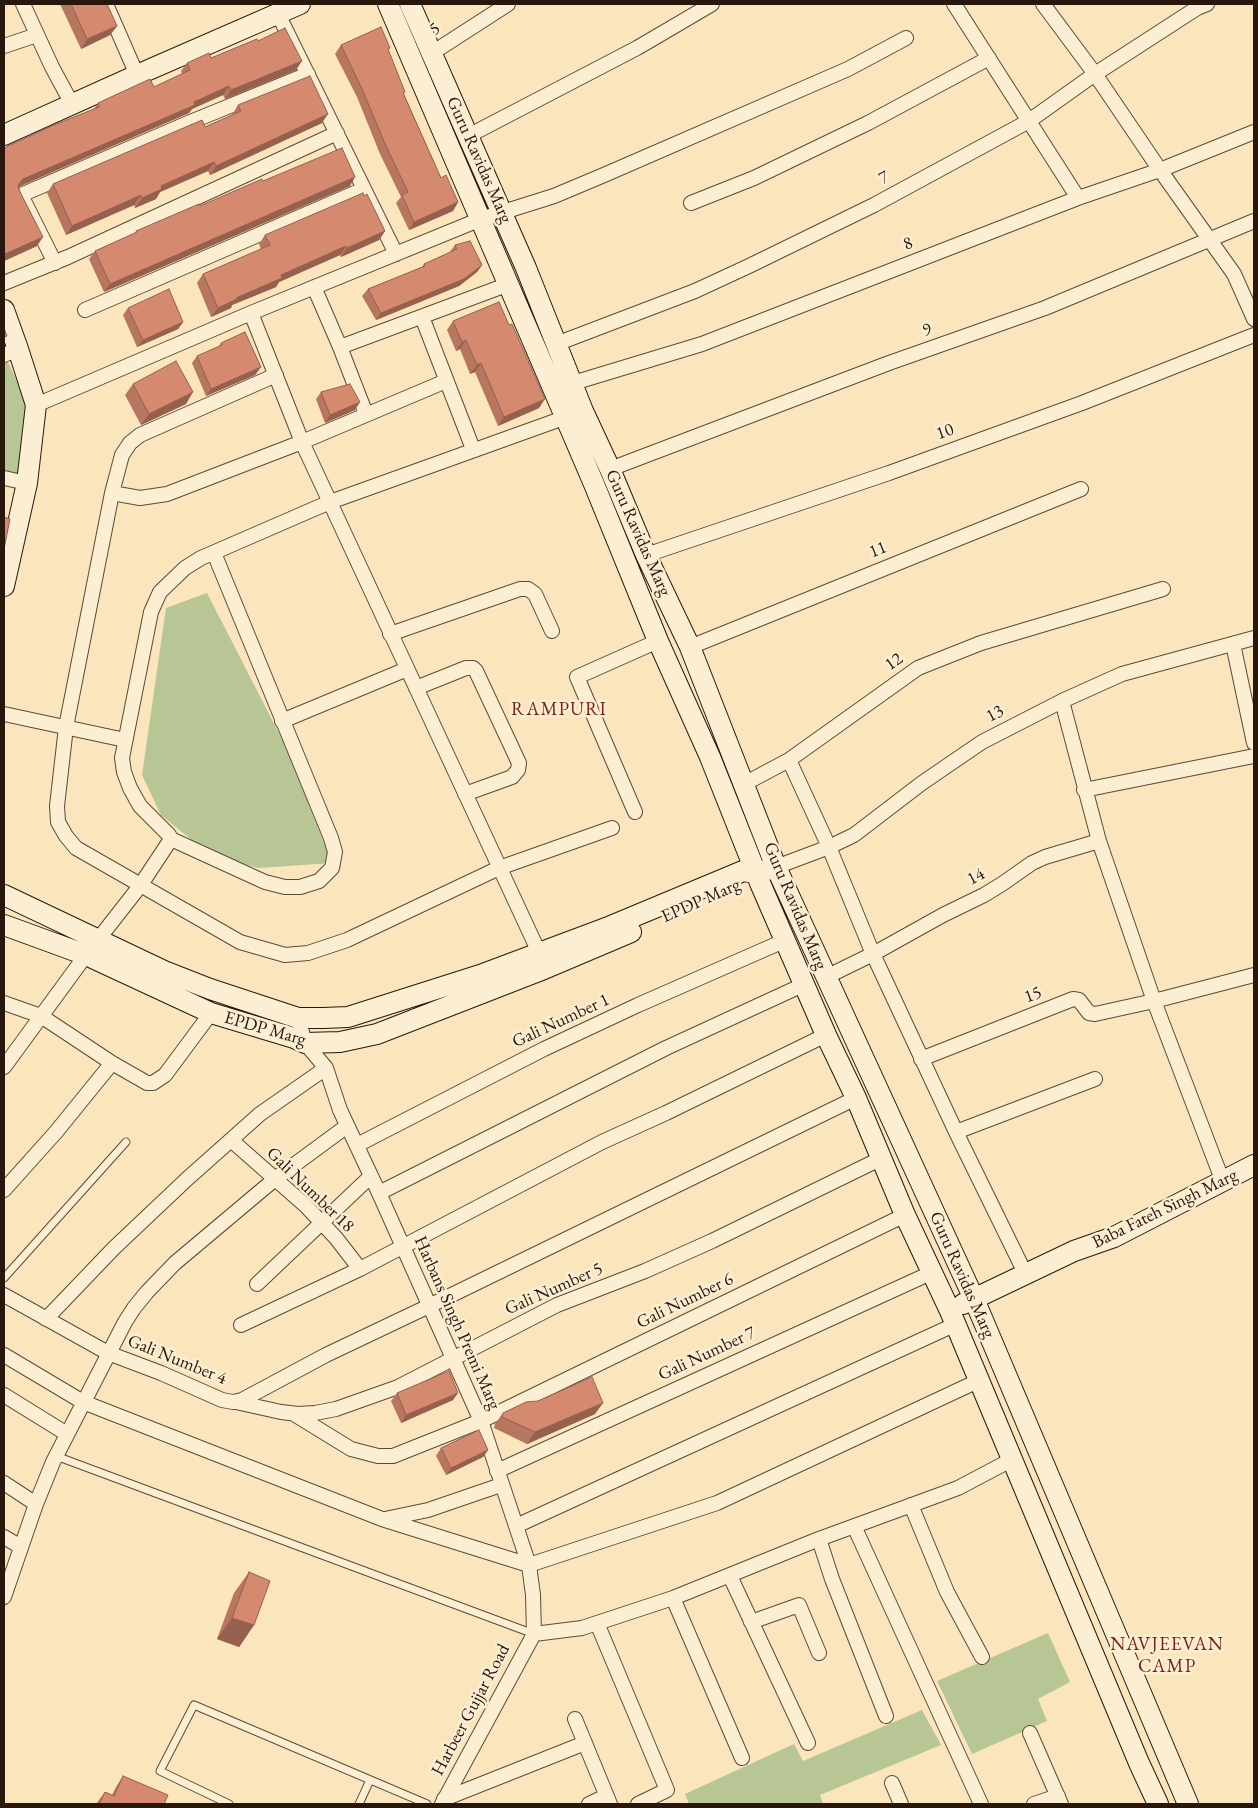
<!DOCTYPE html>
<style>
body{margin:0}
#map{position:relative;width:1258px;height:1808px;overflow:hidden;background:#fae5bc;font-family:"EB Garamond",serif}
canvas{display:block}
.frame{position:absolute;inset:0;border:5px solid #27170d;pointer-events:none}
</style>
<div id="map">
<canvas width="1258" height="1808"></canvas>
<div class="frame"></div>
</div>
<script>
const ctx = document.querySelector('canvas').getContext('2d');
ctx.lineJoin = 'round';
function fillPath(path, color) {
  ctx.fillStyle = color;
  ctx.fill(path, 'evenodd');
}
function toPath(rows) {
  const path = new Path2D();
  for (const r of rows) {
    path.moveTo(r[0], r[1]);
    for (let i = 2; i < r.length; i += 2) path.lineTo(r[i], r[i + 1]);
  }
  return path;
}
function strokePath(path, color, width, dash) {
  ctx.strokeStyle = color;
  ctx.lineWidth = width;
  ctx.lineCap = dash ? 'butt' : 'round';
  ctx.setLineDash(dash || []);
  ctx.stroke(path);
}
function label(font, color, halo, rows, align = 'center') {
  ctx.font = font + ' "EB Garamond",serif';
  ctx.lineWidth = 5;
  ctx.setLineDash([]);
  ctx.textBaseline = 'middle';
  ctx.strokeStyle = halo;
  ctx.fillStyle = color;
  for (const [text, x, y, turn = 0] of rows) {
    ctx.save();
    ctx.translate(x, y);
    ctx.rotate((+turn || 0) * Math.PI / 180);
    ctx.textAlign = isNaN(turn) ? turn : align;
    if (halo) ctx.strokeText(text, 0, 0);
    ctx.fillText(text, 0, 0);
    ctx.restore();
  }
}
const green = toPath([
 [6,358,31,411,18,480,4,476,4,359],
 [207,593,286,747,332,863,258,868,209,854,161,815,142,775,166,608],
 [1048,1633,1070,1682,1038,1699,1047,1721,972,1754,937,1681],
 [922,1710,941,1745,820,1795,823,1804,689,1804,685,1794,794,1744,803,1761]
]);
const lane = toPath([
 [4,1278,126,1142],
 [56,1456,534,1634],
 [229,1804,160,1771,194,1705,427,1804],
 [359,1804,370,1780]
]);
const street = toPath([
 [23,4,52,67,72,104],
 [106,4,137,75],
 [954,4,1078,198],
 [1043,4,1095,74,1160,170,1234,274,1254,319],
 [278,14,396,254],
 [4,46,37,35],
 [432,53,508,4],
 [468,136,637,48,712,4],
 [691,203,754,178,868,123,989,58],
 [55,263,21,195,188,123,308,74],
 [4,283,68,257,337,133],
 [314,287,340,347],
 [85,310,364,189],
 [251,313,302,442,543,961],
 [422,317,473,449],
 [556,344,695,291,749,266,874,205,1029,121,1095,74,1197,8,1207,4],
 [4,355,18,349],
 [276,375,140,435,130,443,122,455,112,493,66,727,57,806,58,822,66,836,76,848,240,942,285,955,308,953,347,940,499,868,612,828],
 [573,383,702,344,1078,198,1160,170,1254,132],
 [36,405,251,313,481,219,554,196,604,175,848,69,906,38],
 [366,414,340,347,509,284],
 [610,469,889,363,1045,308,1254,221],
 [4,478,27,483],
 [112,493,140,498,167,494,302,442,446,381],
 [214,553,331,838,335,852,332,868,319,881,300,887,285,887,265,882,171,839,169,835,140,806,130,788,124,772,122,758,151,612,160,592,185,568,201,558,330,502,572,415],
 [646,555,889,473,1082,403,1254,335],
 [390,634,520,589,528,589,535,594,552,631],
 [1233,644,1254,743],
 [690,647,1081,489],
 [416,688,466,668,473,668,476,671,519,763,518,770,512,777,465,794],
 [1062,701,1099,841,1154,1001,1254,975],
 [4,714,125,740],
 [282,721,407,669],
 [789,760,829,847,873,954,956,1132,1026,1275],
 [744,784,789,760,918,668,981,643,1163,589],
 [1084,790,1254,756],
 [635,812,577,677,658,641],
 [776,867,829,847,854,835,922,783,982,742,1062,701,1122,674,1254,638],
 [826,977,873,954,943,915,984,895,1002,884,1032,863,1045,857,1099,841],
 [4,1003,41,1016,112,1063,147,1083,153,1083,165,1075,211,1013],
 [298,1018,305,1043,326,1068,340,1110,379,1193,481,1421,529,1565,533,1595,534,1634,442,1804],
 [921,1059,1073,999,1079,1000,1089,1013,1095,1014,1154,1001,1223,1182],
 [4,1067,86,955,140,886,171,839],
 [956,1132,1095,1079],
 [231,1140,306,1206,336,1238,360,1269],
 [357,1145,544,1049,638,1005,786,940],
 [4,1190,56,1132,112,1063],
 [379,1193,666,1048,805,984],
 [257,1284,371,1176],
 [4,1295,108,1353,161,1373,222,1400,233,1402,242,1400,326,1355,429,1306,856,1098],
 [46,1319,114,1248,187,1179,260,1114,326,1068],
 [241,1325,360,1269,602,1142,666,1113,826,1035],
 [4,1355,83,1402,382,1519,529,1565,717,1503,980,1380],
 [4,1395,67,1434],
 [236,1402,281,1412,298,1414,315,1413,336,1409,398,1387,557,1305,645,1271,712,1241,882,1158],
 [294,1414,351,1449,378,1456,393,1456,481,1421,905,1215],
 [497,1471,933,1272],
 [4,1483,36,1504],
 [911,1505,947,1592,982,1657],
 [385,1519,428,1510,501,1485],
 [516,1526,954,1325],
 [854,1526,981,1804],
 [4,1537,21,1547],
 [819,1539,832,1579,886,1716],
 [730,1576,808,1743],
 [4,1597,36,1504,53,1462,125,1322,134,1308,147,1292,175,1263,275,1179,347,1126],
 [673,1598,742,1758],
 [751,1622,799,1605,819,1653],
 [597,1623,667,1790,638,1804],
 [534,1634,582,1628,673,1598,819,1539,958,1488,1011,1460],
 [575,1719,610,1804],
 [1030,1733,1061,1804],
 [892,1783,901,1804],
 [444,1799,585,1743],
 [589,1804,606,1796],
 [1034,1804,1058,1796]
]);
const secondary = toPath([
 [388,4,594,484,658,641,710,757,760,883,826,1035,856,1098,905,1215,950,1311,1139,1763,1158,1804],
 [410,4,526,268,583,411,610,469,646,555,690,647,776,867,974,1299,1188,1804],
 [4,135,137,75,300,4],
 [4,310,18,349,36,405,27,483,4,586],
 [4,895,164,971,210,989,298,1018,323,1018,348,1017,480,975,611,926,743,871,756,873,767,870],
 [4,925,86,955,211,1013,294,1038,305,1043,340,1042,377,1034,539,971,631,932],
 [963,1304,1074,1251,1114,1237,1254,1165]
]);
const wall = toPath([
 [60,4,107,4,117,26,110,35,81,49],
 [258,41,296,70,225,99,223,95,192,109,189,113,19,187,37,246,4,261,4,148,94,109,98,103,154,87,182,74,181,71,187,63,211,58],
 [341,45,388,50,404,94,441,178,458,202,453,211,409,230,396,203,401,197,380,154,357,97,335,54],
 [238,105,322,123,210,175,208,171,160,192,156,199,135,208,134,205,66,235,47,193,53,184,205,127,232,115],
 [263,181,350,186,104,292,89,259,95,251,134,234,136,231],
 [385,231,379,240,341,257,340,255,279,282,276,287,232,305,231,308,211,317,197,283,203,274,261,249,259,244,265,235],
 [455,245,482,265,477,272,459,286,376,320,362,296,368,289,422,267,424,264,449,253],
 [128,308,183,322,178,329,137,347,123,315],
 [453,321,539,408,498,426,475,372,470,374,460,349,456,351,447,330],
 [221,343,261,367,255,375,206,396,192,363,197,356,219,346],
 [133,384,186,404,141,425,125,395],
 [321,392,355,410,325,423,316,399],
 [397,1393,453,1400,401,1423,391,1401],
 [503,1413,595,1414,527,1444,494,1428,495,1424],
 [441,1448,488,1450,483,1457,446,1475,436,1456],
 [249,1572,254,1625,239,1647,217,1639,234,1593],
 [123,1776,164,1804,96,1804,105,1792,112,1795,116,1787]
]);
const shadedWall = toPath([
 [117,26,110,35,81,49,87,39],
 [302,61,296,70,225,99,231,90],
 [229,86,223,95,192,109,189,113,17,187,23,179],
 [328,114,322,123,210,175,216,166],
 [214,162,208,171,160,192,156,199,135,208,142,198,161,186],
 [355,177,350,186,104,292,110,284],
 [141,195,134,205,66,235,72,226],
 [458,202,453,211,409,230,414,222],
 [385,231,379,240,341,257,347,248],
 [43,237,37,246,4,261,4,257,5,254],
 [346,246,340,255,279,282,276,287,232,305,231,308,211,317,218,308,236,298,281,275],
 [482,265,477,272,459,286,376,320,381,313],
 [183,322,178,329,137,347,143,340],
 [466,340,460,349,456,351,462,342],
 [481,363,475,372,470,374,477,365],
 [261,367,255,375,206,396,211,389],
 [193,392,186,404,141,425,149,414],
 [545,399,539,408,498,426,504,417],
 [360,402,355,410,325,423,330,415],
 [458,1393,453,1400,401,1423,406,1415],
 [603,1403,595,1414,527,1444,535,1432],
 [488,1450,483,1457,446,1475,451,1468],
 [232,1618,254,1625,239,1647,217,1639]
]);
const building = toPath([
 [71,4,107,4,117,26,87,39,71,4],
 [381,27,390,48,388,49,405,92,403,93,441,178,446,175,458,202,414,222,402,195,408,192,386,146,362,89,341,45,381,27],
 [285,28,302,61,231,90,229,86,194,102,195,105,23,179,18,185,19,190,43,237,5,254,4,250,4,148,54,125,99,107,98,103,150,79,154,87,190,70,187,63,209,53,211,58,257,39,258,41,285,28],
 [310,76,328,114,216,166,214,162,161,186,162,189,142,198,141,195,72,226,53,184,202,120,205,127,241,111,238,105,310,76],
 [342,148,355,177,110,284,95,251,137,232,136,231,199,204,200,206,262,179,263,181,342,148],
 [363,193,364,196,367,194,385,231,347,248,346,246,281,275,282,278,236,298,237,299,218,308,203,274,270,245,265,235,363,193],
 [470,241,482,265,464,279,381,313,368,289,425,266,424,264,457,249,455,245,470,241],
 [169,289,183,322,143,340,128,308,169,289],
 [499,302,509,325,512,324,545,399,504,417,481,363,477,365,466,340,462,342,453,321,499,302],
 [4,328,7,336,4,337,4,328],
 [245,332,261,367,211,389,197,356,222,345,221,343,245,332],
 [176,361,193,392,149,414,133,384,176,361],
 [350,384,360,402,330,415,321,392,350,384],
 [4,517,10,519,4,549,4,517],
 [449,1371,458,1393,406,1415,397,1393,449,1371],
 [592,1377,603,1403,535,1432,502,1417,503,1413,526,1402,538,1401,592,1377],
 [479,1430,488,1450,451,1468,441,1448,479,1430],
 [249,1572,270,1581,254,1625,232,1618,249,1572],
 [123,1776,168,1795,164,1804,99,1804,105,1792,114,1796,123,1776]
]);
const streetNames = [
 ["5",435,29,-33],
 ["Guru Ravidas Marg",479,160,66],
 ["7",884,178,-28],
 ["8",908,244,-21],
 ["9",927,330,-19],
 ["10",945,432,-20],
 ["Guru Ravidas Marg",638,533,66],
 ["11",878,550,-22],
 ["12",894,662,-35],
 ["13",995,714,-28],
 ["14",976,877,-28],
 ["EPDP Marg",701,901,-24],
 ["Guru Ravidas Marg",795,906,67],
 ["15",1033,995,-21],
 ["Gali Number 1",561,1021,-25],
 ["EPDP Marg",265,1029,16],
 ["Gali Number 18",310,1190,44],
 ["Baba Fateh Singh Marg",1165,1209,-26],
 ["Guru Ravidas Marg",962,1275,66],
 ["Gali Number 5",554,1289,-24],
 ["Gali Number 6",685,1301,-26],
 ["Harbans Singh Premi Marg",457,1323,66],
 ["Gali Number 7",707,1354,-25],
 ["Gali Number 4",177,1360,22],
 ["Harbeer Gujjar Road",471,1710,-62]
];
const neighbourhoodNames = [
 ["RAMPURI",559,710],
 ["NAVJEEVAN",1167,1645],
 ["CAMP",1167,1667]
];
fillPath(green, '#b8c696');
strokePath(lane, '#5c4a39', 9);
strokePath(street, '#5c4a39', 16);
strokePath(secondary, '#27170d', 22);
strokePath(lane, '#fceed3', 7);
strokePath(street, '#fceed3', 14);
strokePath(secondary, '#fceed3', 20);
fillPath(wall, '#b7765f');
fillPath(shadedWall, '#95604e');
fillPath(building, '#d5896f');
strokePath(building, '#95604e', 1);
label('18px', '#27170d', '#fceed3', streetNames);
ctx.letterSpacing = '1px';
label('19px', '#7a1f14', '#fceed3', neighbourhoodNames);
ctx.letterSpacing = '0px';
</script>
